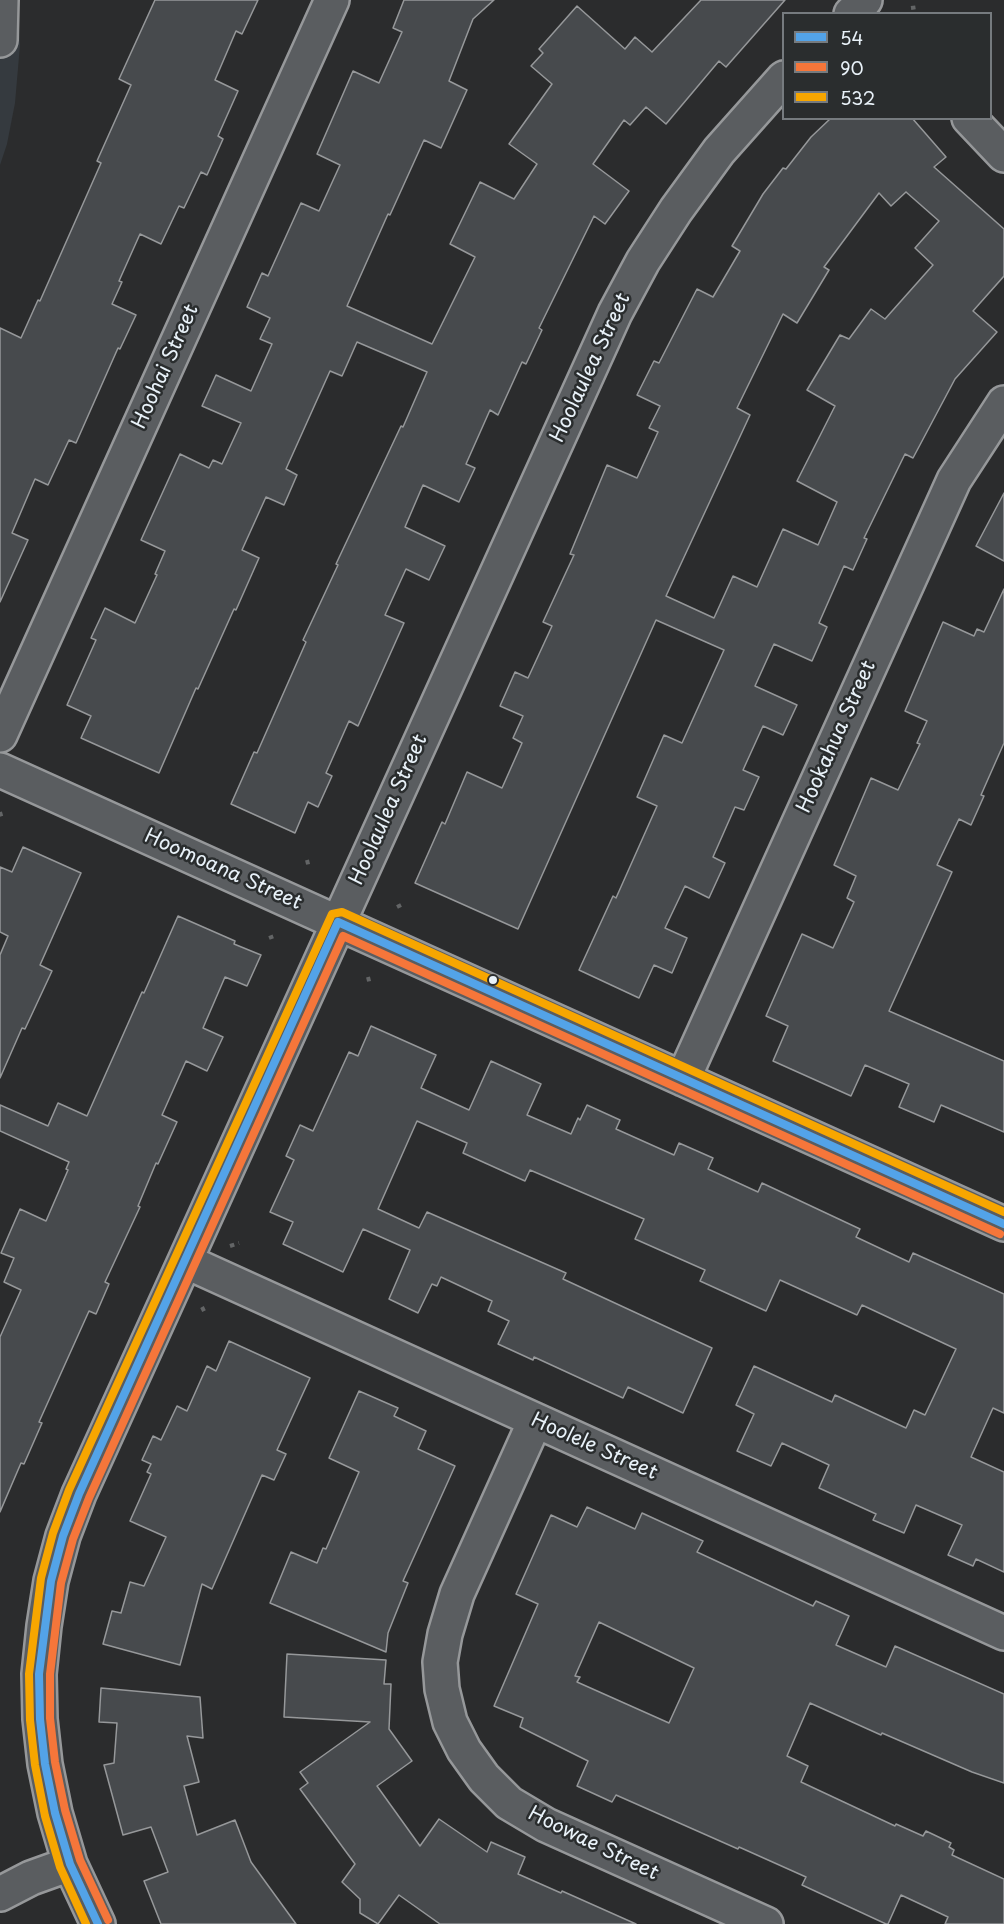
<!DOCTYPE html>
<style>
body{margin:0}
#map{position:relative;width:1004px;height:1924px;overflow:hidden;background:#2b2c2d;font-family:"Playpen Sans",sans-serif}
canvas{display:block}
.legend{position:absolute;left:782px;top:12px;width:210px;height:108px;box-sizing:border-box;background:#2a2d2e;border:2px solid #767b7f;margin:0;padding:8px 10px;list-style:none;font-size:18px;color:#e8f1f8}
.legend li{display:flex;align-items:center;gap:12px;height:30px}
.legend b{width:30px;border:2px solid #767b7f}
</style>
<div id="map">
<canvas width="1004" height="1924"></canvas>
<ul class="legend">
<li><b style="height:8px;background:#53a3e8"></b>54</li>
<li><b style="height:8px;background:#f5763a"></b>90</li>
<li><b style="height:8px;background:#f7a600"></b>532</li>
</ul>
</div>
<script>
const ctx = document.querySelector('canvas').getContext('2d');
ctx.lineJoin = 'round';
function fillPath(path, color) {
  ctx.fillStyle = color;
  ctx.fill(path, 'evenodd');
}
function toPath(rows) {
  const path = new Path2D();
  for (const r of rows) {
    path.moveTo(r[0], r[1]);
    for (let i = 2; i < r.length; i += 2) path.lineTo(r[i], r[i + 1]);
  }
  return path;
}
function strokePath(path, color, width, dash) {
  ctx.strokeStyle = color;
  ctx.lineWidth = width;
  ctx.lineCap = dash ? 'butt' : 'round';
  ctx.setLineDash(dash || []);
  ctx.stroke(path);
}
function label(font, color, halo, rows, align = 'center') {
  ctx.font = font + ' "Playpen Sans",sans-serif';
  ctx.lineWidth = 5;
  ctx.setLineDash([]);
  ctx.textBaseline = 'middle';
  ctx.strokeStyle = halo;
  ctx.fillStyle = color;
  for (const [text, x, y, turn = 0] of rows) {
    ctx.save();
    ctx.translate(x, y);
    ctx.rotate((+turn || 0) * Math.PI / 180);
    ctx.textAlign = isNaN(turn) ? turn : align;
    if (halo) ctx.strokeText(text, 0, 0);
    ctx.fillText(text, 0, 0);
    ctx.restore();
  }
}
const built = toPath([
 [0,0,17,0,20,45,15,103,7,144,0,165]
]);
const building = toPath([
 [155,0,258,0,242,34,236,31,215,80,238,91,218,136,223,139,207,175,201,172,184,208,179,206,161,244,140,234,119,281,122,282,112,304,136,315,120,349,118,348,76,443,69,440,48,485,35,479,12,533,28,540,0,602,0,328,21,338,38,300,40,301,101,163,97,161,131,85,119,79,155,0],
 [404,0,494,0,473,19,449,81,467,90,441,148,424,140,390,215,388,214,347,306,432,344,475,257,450,244,480,182,514,199,537,164,509,144,552,84,531,66,543,53,539,49,577,6,625,49,635,37,652,52,701,0,785,0,726,67,719,61,666,124,646,107,630,125,624,120,593,164,629,191,605,224,594,216,539,328,542,330,526,364,522,362,498,415,490,410,466,464,475,468,459,502,423,485,405,527,445,546,429,580,406,569,385,615,404,623,358,726,349,721,326,773,332,776,318,807,308,802,295,833,231,804,254,752,257,753,306,642,303,640,338,565,336,564,401,426,403,427,427,372,357,342,342,376,330,371,286,469,297,475,284,505,266,497,242,550,259,558,236,610,234,609,198,689,196,688,159,773,81,738,91,716,67,705,96,640,91,638,105,608,135,623,157,575,155,574,165,551,141,540,180,454,209,468,213,460,222,464,241,423,202,406,216,375,251,391,272,344,260,339,270,318,247,307,262,273,268,276,301,203,319,211,340,165,317,154,353,71,379,83,402,32,393,28,404,0],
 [831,118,912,118,946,157,934,167,1004,229,1004,276,973,311,997,332,955,379,913,458,905,454,864,538,867,539,853,570,844,566,819,623,827,627,812,661,774,644,755,686,797,705,783,735,763,726,743,770,759,777,744,810,735,807,713,857,725,863,709,898,685,886,665,928,687,938,672,973,654,965,639,998,579,970,613,896,616,898,657,806,637,797,664,735,682,743,724,650,656,620,518,929,415,883,442,822,445,824,467,772,502,788,522,743,513,738,523,716,500,706,515,672,528,678,552,626,543,622,574,555,570,554,607,465,637,478,658,432,649,428,660,406,637,395,654,361,659,363,697,289,713,297,740,251,732,246,763,194,783,168,786,169,811,137,831,118],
 [906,192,939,221,915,248,933,265,885,319,871,309,849,339,840,335,807,390,835,406,797,481,837,502,818,545,783,529,757,587,733,576,714,618,666,596,750,415,737,408,783,314,797,323,829,270,824,267,879,193,891,206,906,192],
 [1004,493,1004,561,976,546,1004,493],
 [1004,589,1004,743,981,795,984,796,971,825,959,819,937,865,952,872,889,1011,1004,1061,1004,1132,941,1105,934,1122,899,1107,909,1084,865,1065,851,1096,773,1061,788,1026,766,1016,802,934,833,948,854,902,847,898,856,876,834,865,871,778,898,790,920,744,917,743,927,721,905,711,943,622,974,636,977,629,984,632,1004,589],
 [23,847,81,873,40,965,52,971,25,1029,22,1028,0,1078,0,955,8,936,0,932,0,867,12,872,23,847],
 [178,916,235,941,234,944,261,955,247,986,225,977,203,1028,223,1037,207,1071,186,1061,162,1115,177,1122,158,1164,156,1163,138,1206,140,1207,105,1282,109,1284,96,1314,89,1311,39,1422,42,1423,24,1464,21,1463,0,1512,0,1337,21,1290,4,1282,14,1258,1,1253,20,1209,46,1221,68,1170,66,1169,69,1162,0,1131,0,1105,48,1126,58,1103,87,1116,142,992,144,993,178,916],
 [371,1026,436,1055,421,1088,469,1110,491,1061,541,1084,527,1115,571,1134,578,1118,580,1120,587,1105,620,1120,616,1129,674,1155,679,1143,713,1158,708,1169,758,1192,762,1183,860,1229,856,1237,909,1262,913,1253,1004,1294,1004,1413,993,1408,971,1457,1004,1472,1004,1572,976,1559,973,1566,948,1555,962,1525,916,1505,904,1533,873,1520,876,1514,819,1488,829,1465,782,1443,771,1466,737,1451,754,1414,736,1405,754,1366,832,1402,835,1395,906,1428,914,1410,925,1415,956,1349,862,1305,857,1315,780,1280,766,1311,700,1281,705,1270,635,1239,644,1219,530,1170,525,1181,463,1153,467,1143,417,1121,378,1209,419,1228,427,1212,566,1273,563,1279,712,1348,683,1413,628,1387,623,1398,534,1357,533,1360,498,1344,509,1321,488,1311,492,1301,441,1277,437,1286,432,1284,418,1313,389,1299,410,1250,363,1229,343,1272,283,1244,293,1222,270,1212,294,1160,286,1156,300,1125,313,1131,349,1052,358,1056,371,1026],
 [229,1341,310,1378,277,1450,286,1454,274,1480,262,1475,212,1589,202,1584,180,1665,103,1644,112,1611,121,1613,130,1582,144,1586,166,1537,130,1521,151,1474,147,1472,151,1464,142,1460,153,1436,161,1440,177,1406,187,1411,207,1366,216,1371,229,1341],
 [359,1391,398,1408,394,1416,426,1431,418,1449,455,1466,403,1581,408,1583,388,1633,386,1652,270,1603,291,1552,317,1563,323,1548,326,1549,359,1472,329,1458,359,1391],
 [587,1507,635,1529,642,1513,703,1541,697,1552,813,1606,816,1601,849,1616,836,1645,886,1667,895,1646,1004,1694,1004,1783,972,1772,882,1733,881,1735,810,1703,787,1756,808,1766,801,1782,895,1826,896,1824,923,1836,926,1831,951,1843,949,1847,954,1850,952,1855,1004,1879,1004,1924,945,1924,948,1917,901,1895,888,1924,886,1924,802,1885,806,1877,739,1847,738,1849,616,1795,612,1802,577,1786,588,1761,520,1727,523,1718,494,1706,538,1604,516,1594,551,1515,577,1527,587,1507],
 [599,1622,694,1668,669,1723,577,1682,580,1677,575,1676,599,1622],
 [287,1654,386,1660,384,1684,391,1684,389,1729,412,1761,377,1786,420,1846,439,1819,487,1852,491,1842,525,1857,518,1874,561,1893,562,1891,636,1924,440,1924,399,1895,378,1924,360,1913,360,1899,342,1882,355,1864,300,1789,308,1783,300,1772,370,1722,284,1717,287,1654],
 [101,1688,200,1697,203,1738,187,1736,199,1782,184,1786,197,1835,235,1820,251,1862,296,1924,161,1924,144,1881,168,1872,151,1827,123,1835,104,1765,114,1763,117,1723,99,1722,101,1688]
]);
const path = toPath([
 [911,8,918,7],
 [0,812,2,819],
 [307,860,309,868],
 [397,907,405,903],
 [269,938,277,935],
 [368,977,370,985],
 [230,1246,239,1243],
 [202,1307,206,1315]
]);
const minor = toPath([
 [851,14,865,0],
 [0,40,1,0],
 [969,118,1004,155],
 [0,735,332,0],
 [0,770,1004,1224],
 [683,1079,954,480,1004,403],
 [185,1261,1004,1633],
 [535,1421,457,1594,445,1634,440,1662,442,1689,450,1722,464,1750,484,1778,509,1803,546,1825,766,1924],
 [0,1894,31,1878,70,1864],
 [98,1924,70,1864,55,1813,45,1764,40,1719,39,1674,44,1626,51,1581,63,1536,79,1494,185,1261,615,313,643,261,676,210,719,151,784,78]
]);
const bus1 = toPath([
 [98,1924,70,1864,55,1813,45,1764,40,1719,39,1674,51,1581,63,1536,79,1494,338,922,1004,1224]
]);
const bus2 = toPath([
 [108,1920,80,1860,65,1810,55,1762,50,1718,50,1674,61,1583,73,1539,89,1498,343,936,1000,1234]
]);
const bus3 = toPath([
 [86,1924,60,1867,45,1816,35,1765,30,1720,29,1674,41,1578,53,1533,69,1490,332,914,342,912,1004,1212]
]);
const markers = [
 [493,980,5,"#e8f1f8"]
];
const streetNames = [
 ["Hoohai Street",166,367,-66],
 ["Hoolaulea Street",591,368,-65],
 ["Hookahua Street",837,737,-66],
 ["Hoolaulea Street",389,810,-66],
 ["Hoomoana Street",223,870,24],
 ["Hoolele Street",594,1447,24],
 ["Hoowae Street",593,1844,26]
];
fillPath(built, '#353a3f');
fillPath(building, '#474a4d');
strokePath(building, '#96989a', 1.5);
strokePath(minor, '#96989a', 38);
strokePath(path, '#636566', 4, [4.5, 4.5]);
strokePath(minor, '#5a5d60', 33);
strokePath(bus1, '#53a3e8', 8);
strokePath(bus2, '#f5763a', 8);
strokePath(bus3, '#f7a600', 8);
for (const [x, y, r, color] of markers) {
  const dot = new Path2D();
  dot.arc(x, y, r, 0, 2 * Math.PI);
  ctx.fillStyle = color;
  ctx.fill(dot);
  strokePath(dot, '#2a2d2e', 2);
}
label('20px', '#e8f1f8', '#2a2d2e', streetNames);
</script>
